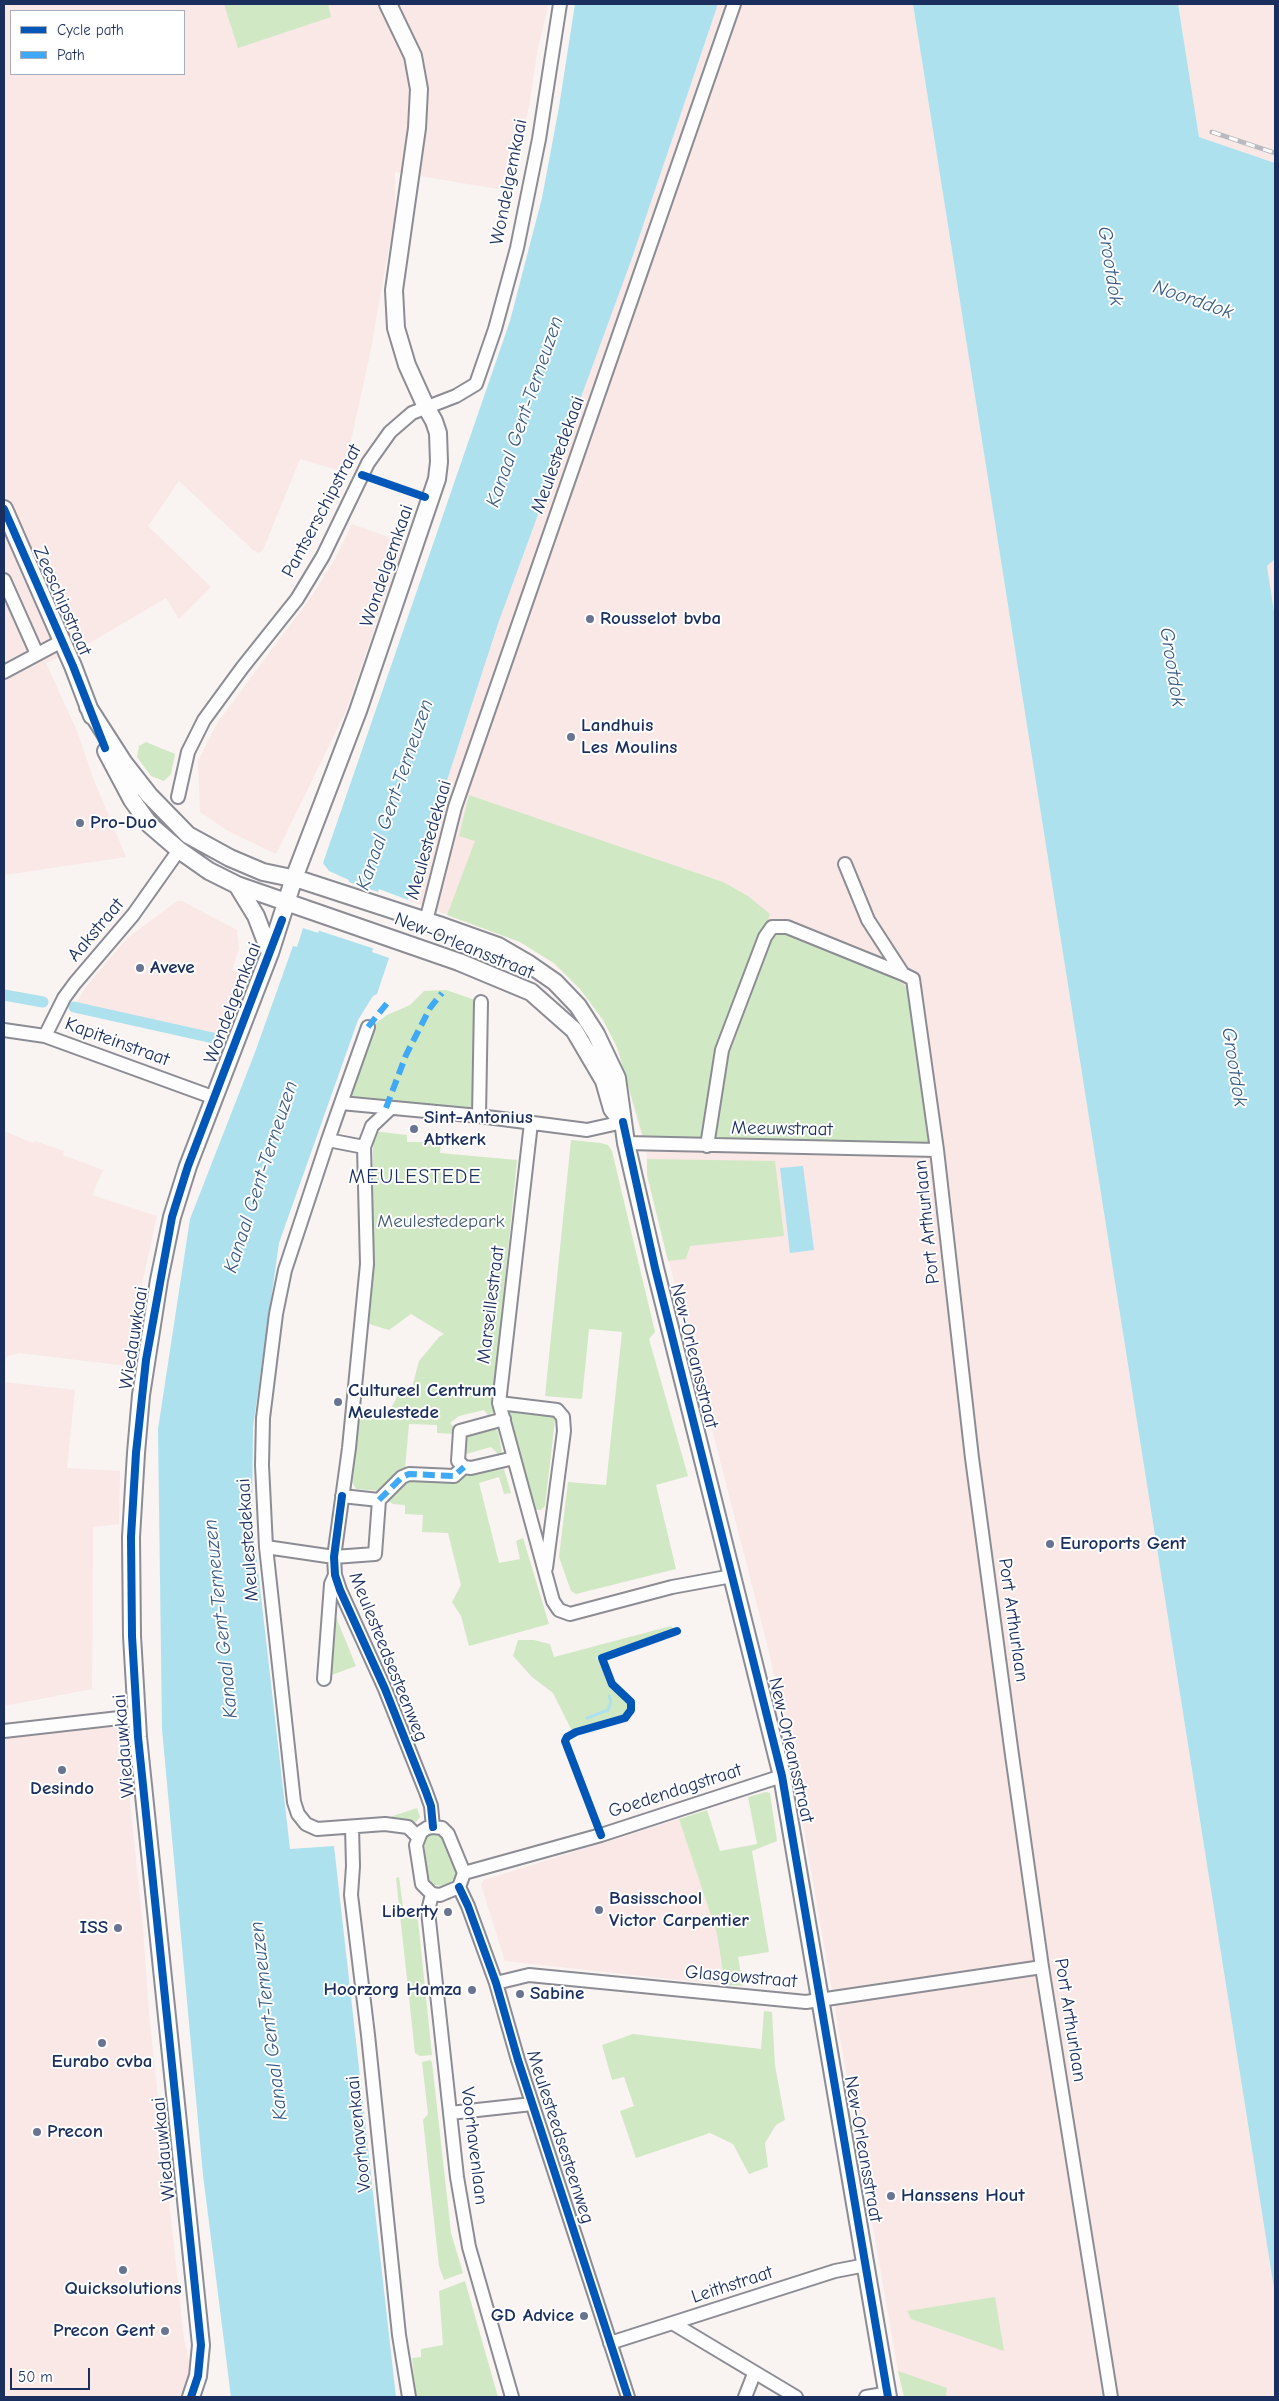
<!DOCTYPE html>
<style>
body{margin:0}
#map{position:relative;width:1279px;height:2401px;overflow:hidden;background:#f9f3f2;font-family:"Comic Neue",sans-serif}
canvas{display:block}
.frame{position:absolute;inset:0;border:5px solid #1b2f5e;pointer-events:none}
.legend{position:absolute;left:10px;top:10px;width:175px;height:65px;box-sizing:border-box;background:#fff;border:1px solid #a4acbf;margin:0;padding:6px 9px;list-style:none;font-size:15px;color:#1b2f5e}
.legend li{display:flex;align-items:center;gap:10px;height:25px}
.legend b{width:25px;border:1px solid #a4acbf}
.scale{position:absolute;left:10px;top:2368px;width:80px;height:22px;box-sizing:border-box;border:2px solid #1b2f5e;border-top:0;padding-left:6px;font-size:15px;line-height:18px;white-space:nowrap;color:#1b2f5e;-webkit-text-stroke:4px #fff;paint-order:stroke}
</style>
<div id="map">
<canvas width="1279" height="2401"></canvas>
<div class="frame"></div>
<ul class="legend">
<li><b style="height:6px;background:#0057b8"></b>Cycle path</li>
<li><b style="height:6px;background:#3fa9f5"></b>Path</li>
</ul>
<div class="scale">50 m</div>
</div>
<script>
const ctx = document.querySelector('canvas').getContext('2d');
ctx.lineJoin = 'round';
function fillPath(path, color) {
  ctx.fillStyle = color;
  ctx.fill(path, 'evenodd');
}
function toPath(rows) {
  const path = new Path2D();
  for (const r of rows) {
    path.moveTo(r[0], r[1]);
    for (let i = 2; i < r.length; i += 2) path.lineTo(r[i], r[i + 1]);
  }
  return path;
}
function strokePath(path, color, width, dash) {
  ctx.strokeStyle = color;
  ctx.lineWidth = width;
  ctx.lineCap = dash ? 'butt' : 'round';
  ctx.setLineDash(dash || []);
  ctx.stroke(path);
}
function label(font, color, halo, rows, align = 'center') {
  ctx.font = font + ' "Comic Neue",sans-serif';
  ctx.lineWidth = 4;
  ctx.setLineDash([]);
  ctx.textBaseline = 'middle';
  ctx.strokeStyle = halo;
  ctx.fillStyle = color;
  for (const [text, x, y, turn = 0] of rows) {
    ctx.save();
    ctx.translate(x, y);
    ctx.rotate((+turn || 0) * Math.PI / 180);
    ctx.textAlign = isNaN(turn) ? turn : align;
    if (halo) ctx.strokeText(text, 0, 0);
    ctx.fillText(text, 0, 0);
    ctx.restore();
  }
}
const built = toPath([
 [4,4,549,4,538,47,529,106,510,191,395,172,395,214,369,359,344,472,300,459,263,550,259,553,253,550,179,481,148,526,211,587,179,619,166,598,81,648,46,663,77,731,93,778,126,857,4,875],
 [11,11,184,11,184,74,11,74],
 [718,4,913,4,1275,2295,1275,2397,904,2397,898,2371,792,1761,769,1652,647,1175,647,1155,617,1047,603,1019,580,989,553,963,520,942,408,900,499,621,631,261],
 [1178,4,1275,4,1275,163,1199,137],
 [352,524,404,543,346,711,276,854,228,831,200,812,198,761,218,722,314,593,335,559],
 [1275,559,1275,618,1267,566],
 [177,901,182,901,237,930,239,949,232,970,245,975,243,988,231,1024,224,1035,76,1004,85,988,117,950,129,937],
 [4,1131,33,1143,35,1141,64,1151,63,1155,103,1170,92,1195,157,1216,137,1307,128,1366,19,1353,6,1357,4,1382,75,1390,67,1468,120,1471,119,1524,93,1527,92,1689,4,1706],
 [122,1723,143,1928,149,2014,184,2340,199,2397,4,2397,4,1735],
 [679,1819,717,1934,725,1985,505,1961,481,1885,484,1880]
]);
const green = toPath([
 [224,4,328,4,331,17,238,48],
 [146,742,175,754,171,774,164,781,151,776,137,757,139,746],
 [469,795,723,882,748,896,770,914,717,1050,703,1140,643,1137,617,1047,603,1020,580,989,554,963,520,942,447,915,475,841,459,836],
 [783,932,893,977,907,987,928,1143,716,1140,728,1048,773,935],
 [446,990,475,1000,475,1112,349,1099,369,1028,387,1015,410,1005,424,991],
 [373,1131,407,1135,407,1142,441,1142,440,1153,517,1160,493,1401,495,1411,488,1415,484,1410,459,1416,450,1423,455,1428,453,1434,437,1433,437,1425,409,1424,405,1469,381,1491,356,1489,352,1482,361,1408,389,1412,398,1395,410,1395,419,1361,439,1337,444,1334,411,1314,389,1330,369,1324,373,1242],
 [571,1140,601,1143,608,1145,612,1151,655,1332,649,1339,688,1476,656,1485,676,1569,576,1594,571,1591,559,1557,568,1482,606,1485,622,1332,589,1329,582,1399,545,1396],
 [647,1159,775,1161,784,1236,690,1246,686,1259,668,1261,647,1175],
 [515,1408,552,1413,555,1420,545,1506,541,1510,531,1509,507,1412],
 [494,1429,498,1431,502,1451,499,1455,491,1447,466,1454,467,1436],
 [504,1469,511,1493,504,1494,499,1477,479,1483,499,1563,520,1559,516,1541,523,1538,549,1624,469,1646,461,1616,452,1602,461,1585,448,1533,422,1532,423,1515,405,1514,405,1505,393,1504,387,1500,410,1477,449,1479],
 [334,1612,356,1666,329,1676],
 [671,1626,674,1629,596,1658,600,1662,608,1682,627,1702,629,1711,625,1715,572,1731,553,1693,532,1677,513,1656,518,1640,534,1640,550,1644,554,1657],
 [766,1792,770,1793,777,1841,752,1851,769,1952,738,1957,743,1986,725,1985,717,1934,679,1819,707,1810,720,1851,757,1844,748,1797],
 [417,1808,420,1817,416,1822,396,1820,390,1817],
 [434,1833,443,1838,456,1869,455,1878,446,1886,433,1885,427,1876,424,1842,429,1834],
 [399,1877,404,1914,418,1920,432,2055,420,2056,415,2053,396,1878],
 [764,2011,772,2012,775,2065,785,2120,776,2125,765,2143,768,2167,749,2174,733,2144,710,2133,636,2158,620,2111,634,2106,624,2077,612,2080,602,2045,633,2034,761,2049],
 [430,2060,432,2062,451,2233,463,2273,444,2280,439,2266,423,2120,428,2114,422,2062],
 [465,2281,498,2397,416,2397,412,2358,421,2357,421,2349,443,2345,439,2291],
 [995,2297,1004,2351,911,2319,907,2311],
 [898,2371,947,2388,946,2397,904,2397]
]);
const water = toPath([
 [575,4,718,4,631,261,499,621,408,900,379,889,362,940,374,945,372,952,389,958,377,994,373,996,358,1020,279,1243,253,1427,252,1518,290,1849,334,1846,396,2397,231,2397,203,2175,162,1729,158,1429,190,1219,254,1055,293,946,297,947,303,928,318,933,320,927,331,930,349,880,329,871,323,863,510,321,542,198,559,107],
 [913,4,1178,4,1199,137,1275,163,1275,559,1267,566,1275,618,1275,2295],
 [803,1166,814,1250,790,1253,780,1168]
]);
const pier = toPath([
 [346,881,381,893,365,939,376,943,375,949,317,930,319,924,329,927]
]);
const stream = toPath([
 [587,1718,608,1710,611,1702,609,1696]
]);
const canal = toPath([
 [4,995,43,1002],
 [74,1007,213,1038]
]);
const minor = toPath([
 [4,580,37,654],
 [4,672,62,641],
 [178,797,188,752,204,720,242,668,297,599,323,556,368,463,390,432,412,413,456,396,476,384,495,329,517,248,539,139,560,4],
 [845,864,868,920,903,974,913,979,937,1150,972,1458,1012,1755,1042,1967,1111,2397],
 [426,921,455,807,734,4],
 [4,1030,45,1036,215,1098],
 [45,1036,64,998,75,983,133,915,179,850],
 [341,1103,368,1027],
 [391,1108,372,1126,364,1147,367,1264,349,1448,334,1557,335,1575,340,1590,385,1689,426,1792,431,1806,433,1827],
 [479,1116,481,1002],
 [531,1123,499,1403,553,1601,559,1610,570,1614,672,1587,732,1576],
 [328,1140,285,1270,276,1314,263,1418,262,1465,266,1547,294,1802,298,1814,306,1824,317,1829,385,1824,408,1827,418,1837],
 [626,1143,937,1150],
 [707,1146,722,1050,765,937,772,927,787,927,903,974],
 [364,1147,328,1140,341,1103,479,1116,587,1130,623,1122],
 [499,1403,557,1410,563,1417,564,1431,546,1568],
 [504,1419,460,1431,458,1461,464,1467,471,1468,514,1458],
 [379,1500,402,1477,409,1474,454,1476,464,1467],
 [266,1547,334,1557,375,1554,379,1500,342,1496],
 [324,1679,331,1584,335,1575],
 [4,1731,137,1716],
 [352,1827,353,1866,351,1895,368,2035,399,2335,409,2397],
 [433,1827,442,1828,448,1834,464,1873,459,1887,440,1895,432,1894,422,1884,416,1845,421,1832,427,1828,433,1827],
 [464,1873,601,1835,782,1776],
 [459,1887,468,1906,496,1983,518,2060,628,2397],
 [432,1894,428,1911,457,2177,469,2247,512,2397],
 [496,1983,529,1975,806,2002,1042,1967],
 [450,2113,532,2104],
 [674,2324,796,2397],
 [610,2343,835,2271,866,2265],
 [745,2397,754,2374],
 [866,2397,889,2393]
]);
const major = toPath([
 [4,509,73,666,92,716],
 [88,707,124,763,149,795,188,835,230,858,263,872,301,880,439,925,498,946,529,964,555,982,578,1006,596,1034,617,1078,626,1143,655,1268,782,1776,888,2397],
 [106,751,132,800,150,825,179,850,209,871,237,885,459,962,531,992,574,1030,604,1081,612,1109,616,1114],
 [237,885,256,916,270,953],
 [191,2397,198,2376,201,2345,138,1737,132,1636,131,1537,136,1453,141,1395,159,1280,172,1217,188,1166,270,953,294,878,358,711,437,479,439,462,438,433,434,421,426,407,407,365,396,328,394,290,417,128,419,89,413,56,388,4]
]);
const rail = toPath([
 [1212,132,1275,153]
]);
const quiet = toPath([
 [368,1027,388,1002],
 [386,1108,406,1055,430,1008,442,993],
 [379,1500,402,1477,409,1474,454,1476,464,1467]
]);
const cycleway = toPath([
 [362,475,425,497],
 [4,509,73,666,105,748],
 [623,1122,655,1268,782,1776,888,2397],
 [342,1496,334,1557,335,1575,340,1590,385,1689,426,1792,431,1806,433,1827],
 [601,1835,565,1741,567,1737,576,1732,625,1718,631,1710,631,1702,612,1684,602,1658,677,1631],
 [459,1887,468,1906,496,1983,518,2060,628,2397],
 [191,2397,198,2376,201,2345,138,1737,132,1636,131,1537,136,1453,146,1360,172,1217,188,1166,282,920]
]);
const markers = [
 [590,619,5,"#697492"],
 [571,737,5,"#697492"],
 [80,823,5,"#697492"],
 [140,968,5,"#697492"],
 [414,1129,5,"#697492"],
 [338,1402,5,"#697492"],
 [1050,1544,5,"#697492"],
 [62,1770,5,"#697492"],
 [599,1910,5,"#697492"],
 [448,1912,5,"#697492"],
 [118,1928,5,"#697492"],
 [472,1990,5,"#697492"],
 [520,1994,5,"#697492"],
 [102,2043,5,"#697492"],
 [37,2132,5,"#697492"],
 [891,2196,5,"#697492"],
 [123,2270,5,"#697492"],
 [584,2316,5,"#697492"],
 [165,2331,5,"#697492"]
];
const streetNames = [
 ["Wondelgemkaai",509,182,-79],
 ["Meulestedekaai",558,455,-70],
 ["Pantserschipstraat",322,511,-62],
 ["Wondelgemkaai",387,566,-71],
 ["Zeeschipstraat",62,601,66],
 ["Meulestedekaai",429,840,-74],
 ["Aakstraat",96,930,-50],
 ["New-Orleansstraat",464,946,22],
 ["Wondelgemkaai",233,1003,-69],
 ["Kapiteinstraat",117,1042,20],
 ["Meeuwstraat",782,1129,1],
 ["Port Arthurlaan",927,1222,-96],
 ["Marseillestraat",491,1305,-83],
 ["Wiedauwkaai",134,1338,-81],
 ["New-Orleansstraat",694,1356,76],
 ["Meulestedekaai",248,1540,-94],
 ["Port Arthurlaan",1013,1620,82],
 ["Meulesteedsesteenweg",388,1657,68],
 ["Wiedauwkaai",124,1746,-95],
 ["New-Orleansstraat",791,1750,77],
 ["Goedendagstraat",675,1791,-18],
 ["Glasgowstraat",741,1977,5],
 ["Port Arthurlaan",1070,2020,81],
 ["Voorhavenkaai",359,2134,-96],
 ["Meulesteedsesteenweg",560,2137,72],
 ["Voorhavenlaan",474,2146,83],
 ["Wiedauwkaai",164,2149,-96],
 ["New-Orleansstraat",863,2149,80],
 ["Leithstraat",732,2285,-18]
];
const poiNames = [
 ["Rousselot bvba",600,619],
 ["Landhuis",581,726],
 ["Les Moulins",581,748],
 ["Pro-Duo",90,823],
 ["Aveve",150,968],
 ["Sint-Antonius",424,1118],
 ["Abtkerk",424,1140],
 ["Cultureel Centrum",348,1391],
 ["Meulestede",348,1413],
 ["Euroports Gent",1060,1544],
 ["Desindo",62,1789,"center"],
 ["Basisschool",609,1899],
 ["Victor Carpentier",609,1921],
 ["Liberty",438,1912,"right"],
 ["ISS",108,1928,"right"],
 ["Hoorzorg Hamza",462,1990,"right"],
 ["Sabine",530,1994],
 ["Eurabo cvba",102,2062,"center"],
 ["Precon",47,2132],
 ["Hanssens Hout",901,2196],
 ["Quicksolutions",123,2289,"center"],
 ["GD Advice",574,2316,"right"],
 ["Precon Gent",155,2331,"right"]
];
const parkNames = [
 ["Meulestedepark",441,1222]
];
const waterNames = [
 ["Grootdok",1110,266,81],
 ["Noorddok",1193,300,19],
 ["Kanaal Gent-Terneuzen",525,412,-71],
 ["Grootdok",1172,667,81],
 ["Kanaal Gent-Terneuzen",395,795,-71],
 ["Grootdok",1234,1067,81],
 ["Kanaal Gent-Terneuzen",261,1177,-72],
 ["Kanaal Gent-Terneuzen",221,1619,-96],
 ["Kanaal Gent-Terneuzen",269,2021,-97]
];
const neighbourhoodNames = [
 ["MEULESTEDE",415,1177]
];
fillPath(built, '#f9e8e6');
fillPath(green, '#d1e8c4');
fillPath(water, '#ade1ee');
fillPath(pier, '#f9f3f2');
strokePath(stream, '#ade1ee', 3);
strokePath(canal, '#ade1ee', 11);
strokePath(minor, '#8b8c94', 16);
strokePath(major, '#8b8c94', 20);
strokePath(minor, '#fefdfd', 12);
strokePath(major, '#fefdfd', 16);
strokePath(rail, '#b8babf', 5);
strokePath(rail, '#fff', 3, [9]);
strokePath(quiet, '#3fa9f5', 6, [12, 6]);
strokePath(cycleway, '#0057b8', 8);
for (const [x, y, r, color] of markers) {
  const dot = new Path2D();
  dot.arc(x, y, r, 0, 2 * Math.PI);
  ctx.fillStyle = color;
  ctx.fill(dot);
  strokePath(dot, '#fff', 2);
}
label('19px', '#1b2f5e', '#fff', streetNames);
label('bold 19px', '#1b2f5e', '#fff', poiNames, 'left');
label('19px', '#405b6e', '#fff', parkNames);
label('italic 20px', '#385a82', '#fff', waterNames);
ctx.letterSpacing = '1px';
label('20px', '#1b2f5e', '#fff', neighbourhoodNames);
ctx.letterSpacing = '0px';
</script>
